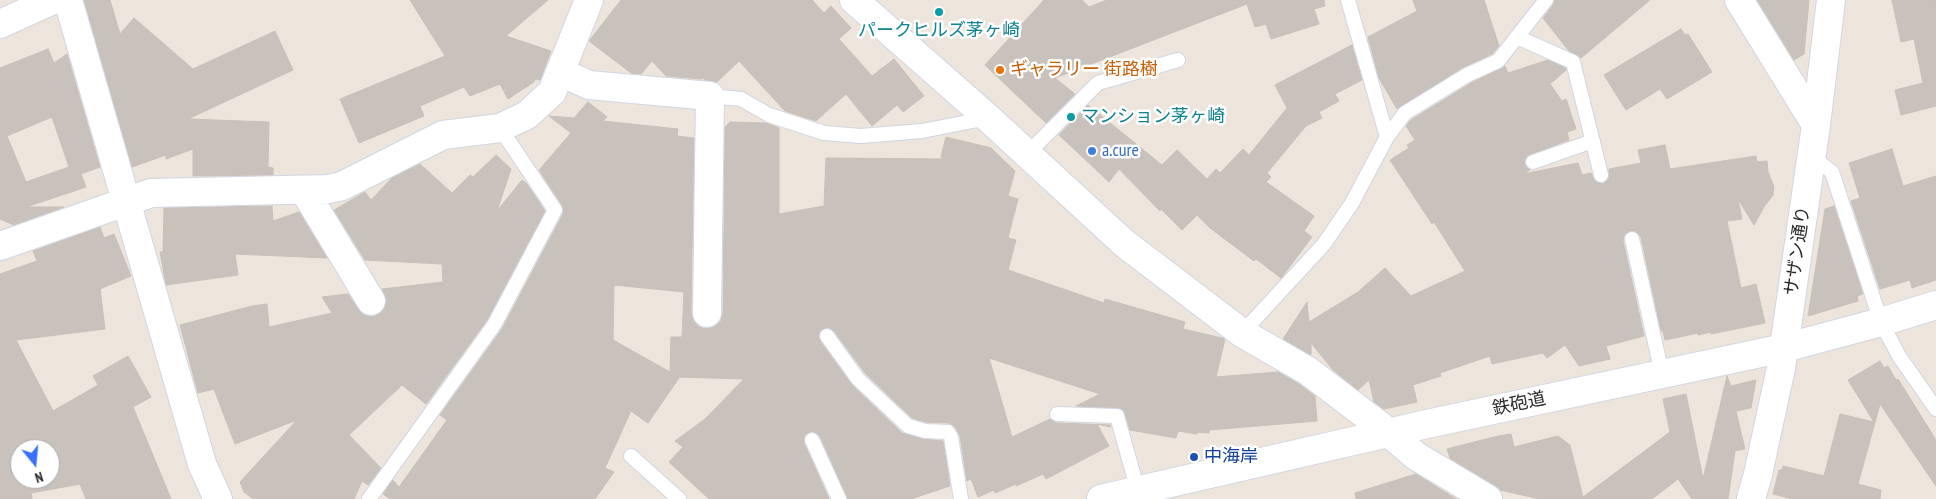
<!DOCTYPE html>
<meta charset="utf-8">
<style>
body{margin:0}
#map{position:relative;width:1936px;height:499px;overflow:hidden;background:#ede4dc;font-family:"PT Sans Narrow",sans-serif}
canvas{display:block}
.north{position:absolute;left:10px;top:439px;width:50px;height:50px;box-sizing:border-box;background:#fff;border:1px solid #aaa;border-radius:50%;rotate:163deg;font-size:14px;font-weight:700;line-height:20px;text-align:center;color:#2a2a2a}
.north::after{content:'';display:block;margin:auto;width:18px;height:22px;background:#3971fc;clip-path:polygon(50% 0,100% 100%,50% 72%,0 100%)}
</style>
<div id="map">
<canvas width="1936" height="499"></canvas>
<div class="north">N</div>
</div>
<script>
const ctx = document.querySelector('canvas').getContext('2d');
ctx.lineJoin = 'round';
function fillPath(path, color) {
  ctx.fillStyle = color;
  ctx.fill(path, 'evenodd');
}
function toPath(rows) {
  const path = new Path2D();
  for (const r of rows) {
    path.moveTo(r[0], r[1]);
    for (let i = 2; i < r.length; i += 2) path.lineTo(r[i], r[i + 1]);
  }
  return path;
}
function strokePath(path, color, width, dash) {
  ctx.strokeStyle = color;
  ctx.lineWidth = width;
  ctx.lineCap = dash ? 'butt' : 'round';
  ctx.setLineDash(dash || []);
  ctx.stroke(path);
}
function label(font, color, halo, rows, align = 'center') {
  ctx.font = font + ' "PT Sans Narrow","Noto Sans JP",sans-serif';
  ctx.lineWidth = 5;
  ctx.setLineDash([]);
  ctx.textBaseline = 'middle';
  ctx.strokeStyle = halo;
  ctx.fillStyle = color;
  for (const [text, x, y, turn = 0] of rows) {
    ctx.save();
    ctx.translate(x, y);
    ctx.rotate((+turn || 0) * Math.PI / 180);
    ctx.textAlign = isNaN(turn) ? turn : align;
    if (halo) ctx.strokeText(text, 0, 0);
    ctx.fillText(text, 0, 0);
    ctx.restore();
  }
}
const building = toPath([
 [84,0,110,0,120,34,134,18,193,69,275,31,293,70,188,119,269,122,268,167,273,168,273,175,193,176,193,149,166,159,166,155,132,167,84,0],
 [410,0,548,0,506,36,551,51,540,80,535,79,534,82,508,99,500,84,470,96,464,87,420,106,424,116,359,143,340,99,445,56,410,0],
 [621,0,812,0,824,13,831,6,851,28,839,39,872,76,894,59,924,96,903,112,897,105,872,126,846,94,816,121,785,111,739,61,717,82,705,80,703,78,701,79,666,76,652,61,641,74,631,73,589,41,621,0],
 [1044,0,1082,0,1089,7,1107,0,1324,0,1325,6,1314,9,1319,24,1271,39,1266,24,1255,27,1247,4,1055,78,1075,94,1046,123,985,65,1044,0],
 [1413,0,1484,0,1499,46,1492,54,1462,68,1397,109,1379,78,1368,37,1417,11,1413,0],
 [1555,0,1650,0,1581,58,1569,51,1543,18,1553,5,1555,0],
 [1757,0,1809,0,1804,54,1794,60,1757,0],
 [1892,0,1936,0,1936,106,1901,115,1895,90,1923,83,1914,39,1901,42,1892,0],
 [1681,29,1685,35,1688,34,1712,72,1667,99,1660,89,1626,110,1604,75,1681,29],
 [1352,45,1362,80,1335,94,1339,101,1319,112,1322,118,1306,126,1267,173,1271,177,1266,182,1314,216,1304,231,1312,237,1281,278,1256,259,1254,261,1210,228,1197,215,1182,230,1161,209,1160,211,1119,169,1109,182,1059,135,1088,105,1162,165,1177,150,1207,179,1216,169,1220,173,1243,149,1249,155,1287,108,1275,85,1352,45],
 [48,49,54,63,67,54,100,167,81,174,86,187,26,207,64,207,14,225,0,219,0,68,48,49],
 [52,117,69,167,26,182,7,136,52,117],
 [1548,60,1566,68,1566,70,1550,84,1562,101,1566,99,1576,129,1567,132,1569,140,1527,156,1525,164,1530,170,1523,174,1578,163,1582,175,1591,173,1595,181,1603,184,1609,178,1609,169,1641,163,1638,150,1665,145,1670,169,1756,156,1757,162,1767,161,1768,172,1774,187,1773,195,1764,207,1754,225,1738,199,1742,219,1727,221,1741,288,1756,284,1765,323,1711,334,1711,332,1698,335,1698,333,1665,340,1663,331,1661,331,1641,237,1635,231,1630,231,1624,236,1623,241,1644,336,1606,346,1610,359,1579,366,1565,345,1547,358,1543,353,1492,364,1490,356,1440,373,1441,376,1413,385,1417,402,1384,409,1374,402,1369,380,1358,390,1333,370,1311,343,1311,355,1283,339,1307,302,1309,322,1358,292,1385,268,1411,296,1465,271,1434,222,1432,224,1390,160,1409,148,1407,145,1415,140,1406,126,1411,120,1471,83,1505,66,1508,73,1548,60],
 [588,102,607,117,603,121,678,129,677,136,694,138,691,313,694,321,699,327,707,329,715,326,721,321,723,313,725,127,730,122,766,123,779,128,779,214,824,206,826,158,943,159,941,157,946,137,991,148,1015,171,1008,196,1018,199,1008,238,1016,240,1008,270,1104,303,1105,299,1185,322,1183,329,1222,338,1225,339,1216,377,1278,372,1299,384,1315,396,1317,421,1209,430,1209,433,1197,432,1197,434,1178,431,1176,438,1130,430,1125,414,1122,409,1076,406,1100,394,989,358,1012,437,1050,419,1057,423,1110,425,1111,427,1097,424,1109,446,1046,479,1043,474,1016,486,1016,484,995,493,994,490,978,497,971,479,967,481,960,436,955,427,949,423,926,422,912,418,865,373,834,331,827,327,819,332,820,341,852,385,902,433,923,439,943,441,950,486,911,499,848,499,820,436,812,431,805,435,804,443,829,499,709,499,669,462,683,447,675,441,705,419,744,379,678,377,679,378,648,423,631,411,605,468,614,472,595,499,390,499,383,494,393,480,399,487,447,420,440,415,502,329,563,214,562,205,539,170,571,133,549,116,574,118,588,102],
 [614,285,684,292,682,337,671,337,670,372,613,340,614,285],
 [1892,149,1903,186,1936,176,1936,280,1912,288,1910,280,1880,289,1851,201,1860,198,1849,163,1892,149],
 [496,155,511,169,497,211,522,180,527,184,545,211,487,320,426,404,402,385,349,435,381,468,368,485,362,481,354,499,253,499,244,492,240,482,297,420,235,444,214,389,198,393,180,325,252,306,267,304,269,327,332,313,322,297,348,294,358,309,364,315,372,317,379,314,385,308,387,300,382,289,443,282,442,264,365,260,334,210,365,192,371,200,392,178,420,164,452,193,470,175,473,177,496,155],
 [272,206,273,221,299,212,327,258,235,254,238,275,166,285,160,252,163,252,164,208,272,206],
 [1834,206,1863,294,1857,296,1858,301,1808,316,1825,209,1834,206],
 [100,227,104,238,114,234,131,276,100,289,105,329,16,340,53,411,98,385,93,376,128,356,151,397,133,407,171,499,86,499,80,484,31,493,32,499,0,499,0,274,37,261,33,251,100,227],
 [20,449,50,449,50,479,20,479,20,449],
 [1880,361,1884,368,1888,366,1896,380,1898,379,1936,440,1936,486,1880,404,1858,484,1881,490,1880,499,1793,499,1773,494,1779,470,1782,470,1783,466,1824,476,1840,414,1874,422,1848,380,1880,361],
 [1727,376,1731,386,1756,380,1751,408,1736,411,1745,449,1735,451,1728,499,1692,499,1678,479,1652,499,1540,499,1500,490,1450,458,1447,449,1498,436,1511,434,1514,447,1558,436,1570,445,1583,497,1670,432,1663,399,1686,394,1703,479,1727,376],
 [1416,474,1456,499,1356,499,1355,493,1416,474]
]);
const lane = toPath([
 [1348,0,1387,137],
 [1517,37,1573,62,1601,175],
 [710,96,741,99,769,115,824,133,861,136,922,131,988,118],
 [1027,154,1098,83,1178,60],
 [1811,156,1832,172,1881,322,1899,356,1936,409],
 [1533,162,1593,141],
 [1632,239,1662,374],
 [1242,333,1324,244,1352,203,1387,137,1405,113,1467,75,1498,61,1546,0],
 [827,336,858,379,908,426,925,431,948,432,951,437,961,499],
 [1057,414,1117,416,1138,491],
 [812,440,839,499],
 [631,456,679,499],
 [369,499,494,325,555,210,500,128]
]);
const street = toPath([
 [68,0,202,464,218,499],
 [854,0,988,118,1124,243,1242,333,1308,371,1388,432,1416,456,1488,499],
 [1739,0,1816,125],
 [0,24,53,0],
 [560,72,589,85,710,96,707,313],
 [304,190,371,301],
 [0,246,151,193,328,189,342,186,443,135,500,128,527,115,552,92,589,0]
]);
const secondary = toPath([
 [1101,499,1427,424,1784,348,1881,322,1936,305],
 [1751,499,1758,474,1781,368,1816,125,1831,0]
]);
const markers = [
 [939,12,5,"#0f9aa8"],
 [1000,70,5,"#e8710a"],
 [1071,117,5,"#0f9aa8"],
 [1092,151,5,"#3f7fe0"],
 [1194,457,5,"#1a4fb4"]
];
const cultureNames = [
 ["パークヒルズ茅ヶ崎",939,31],
 ["マンション茅ヶ崎",1081,117,"left"]
];
const foodNames = [
 ["ギャラリー 街路樹",1010,70]
];
const shopNames = [
 ["a.cure",1102,151]
];
const streetNames = [
 ["サザン通り",1798,251,-82],
 ["鉄砲道",1519,404,-12]
];
const transitNames = [
 ["中海岸",1204,457]
];
fillPath(building, '#c8c1bc');
strokePath(building, '#c8c0b6', 1);
strokePath(lane, '#d1d6e3', 16);
strokePath(street, '#d1d6e3', 30);
strokePath(secondary, '#d1d6e3', 30);
strokePath(lane, '#fff', 14);
strokePath(street, '#fff', 28);
strokePath(secondary, '#fff', 28);
for (const [x, y, r, color] of markers) {
  const dot = new Path2D();
  dot.arc(x, y, r, 0, 2 * Math.PI);
  ctx.fillStyle = color;
  ctx.fill(dot);
  strokePath(dot, '#fff', 2);
}
label('18px', '#0d838f', '#fff', cultureNames);
label('18px', '#c56008', '#fff', foodNames, 'left');
label('18px', '#366cbe', '#fff', shopNames, 'left');
label('18px', '#2a2a2a', '#fff', streetNames);
label('18px', '#164399', '#fff', transitNames, 'left');
</script>
